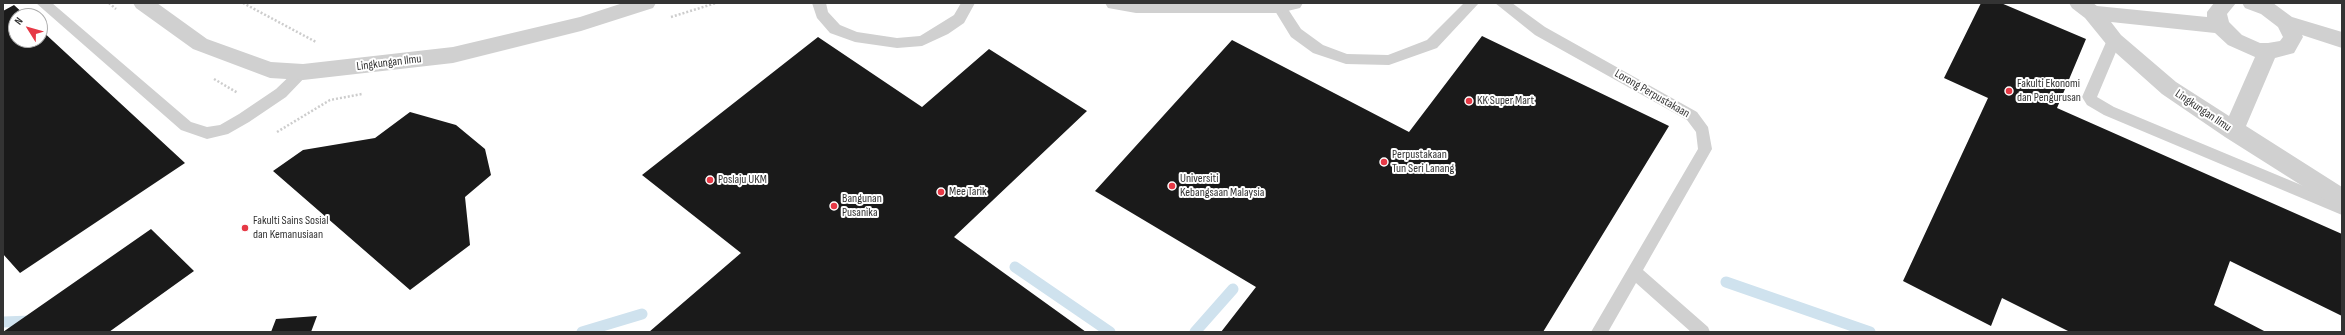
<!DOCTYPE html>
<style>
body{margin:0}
#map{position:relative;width:2345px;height:335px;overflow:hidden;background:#fff;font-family:"Sofia Sans Condensed",sans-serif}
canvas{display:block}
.frame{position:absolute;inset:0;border:4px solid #333;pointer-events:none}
.north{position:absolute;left:8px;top:8px;width:40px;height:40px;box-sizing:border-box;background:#fff;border:1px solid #adadad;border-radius:50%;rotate:307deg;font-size:11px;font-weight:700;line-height:16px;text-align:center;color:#333}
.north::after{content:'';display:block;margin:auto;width:14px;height:18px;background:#e63946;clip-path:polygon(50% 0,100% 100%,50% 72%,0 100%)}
</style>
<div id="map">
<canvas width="2345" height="335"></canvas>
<div class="frame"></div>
<div class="north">N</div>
</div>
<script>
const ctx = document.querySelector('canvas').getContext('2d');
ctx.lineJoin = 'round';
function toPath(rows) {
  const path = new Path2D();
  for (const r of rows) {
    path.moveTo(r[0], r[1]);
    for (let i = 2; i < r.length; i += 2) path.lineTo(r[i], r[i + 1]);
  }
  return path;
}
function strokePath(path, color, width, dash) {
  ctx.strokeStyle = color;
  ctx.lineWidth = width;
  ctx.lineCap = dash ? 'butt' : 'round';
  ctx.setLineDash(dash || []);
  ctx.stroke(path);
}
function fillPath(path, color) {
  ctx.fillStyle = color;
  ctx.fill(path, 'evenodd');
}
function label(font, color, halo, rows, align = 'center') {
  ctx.font = font + ' "Sofia Sans Condensed",sans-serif';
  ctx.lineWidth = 4;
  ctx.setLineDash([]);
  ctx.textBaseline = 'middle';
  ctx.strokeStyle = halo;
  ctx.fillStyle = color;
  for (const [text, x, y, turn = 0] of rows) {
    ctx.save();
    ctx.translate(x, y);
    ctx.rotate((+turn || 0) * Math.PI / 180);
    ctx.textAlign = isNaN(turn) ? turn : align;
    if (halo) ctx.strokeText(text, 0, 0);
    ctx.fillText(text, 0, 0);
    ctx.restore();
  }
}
const stream = toPath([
 [1015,267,1110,332],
 [1726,282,1870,332],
 [3,322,31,321,61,332],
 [582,332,642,314],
 [1195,332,1233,289]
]);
const building = toPath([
 [1981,3,2001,3,2086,39,2057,108,2342,234,2342,316,2230,261,2214,305,2266,332,2070,332,2002,298,1991,326,1903,281,1988,98,1944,78],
 [14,5,26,16,16,16,16,40,40,40,40,29,185,163,20,273,3,254,3,11],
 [1482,36,1669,126,1543,332,1221,332,1256,287,1095,191,1232,40,1409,132],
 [818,37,922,107,989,49,1087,111,954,237,1086,332,649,332,741,253,642,175],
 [410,112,456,125,485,149,491,175,465,197,470,245,410,290,273,171,303,150,375,138],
 [151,229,194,271,109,332,3,332],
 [317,316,311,332,271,332,276,319]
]);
const path = toPath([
 [109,3,116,9],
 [243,3,316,42],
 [671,17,716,3],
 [214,79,238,93],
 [277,132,330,100,362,94]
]);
const service = toPath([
 [36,3,52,3,191,122,207,127,220,125,239,114,276,89,298,68,308,68,310,72,286,97,249,122,228,134,207,139,181,130,36,3],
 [812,3,826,3,828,12,840,25,857,32,897,38,920,36,954,15,961,3,975,3,964,23,948,34,922,46,897,48,855,42,830,33,817,18,812,3],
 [1274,3,1284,3,1301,29,1323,45,1347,54,1388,55,1427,40,1464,3,1479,3,1437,48,1389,65,1346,64,1313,53,1291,37,1272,6,1274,3],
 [1495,3,1512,3,1545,27,1697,112,1708,127,1712,149,1643,270,1708,327,1710,332,1691,332,1636,283,1608,332,1591,332,1698,149,1696,132,1687,120,1535,35,1495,3],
 [2114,35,2119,36,2121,40,2097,97,2114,107,2342,202,2342,215,2104,115,2087,105,2082,97,2107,40,2109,36,2114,35]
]);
const minor = toPath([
 [133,3,157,3,207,39,271,62,303,64,453,47,580,17,623,3,656,3,653,8,581,31,453,63,303,80,270,78,193,49,136,8,133,3],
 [1105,3,1303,3,1300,8,1279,13,1136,13,1108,8,1105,3],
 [2069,3,2093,3,2097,6,2207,17,2207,12,2214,3,2236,3,2227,14,2229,22,2242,35,2260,43,2268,43,2280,41,2283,37,2278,27,2261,14,2245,8,2242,3,2273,3,2292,17,2342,32,2342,48,2302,35,2303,37,2294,53,2275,58,2246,126,2342,187,2342,208,2334,206,2225,137,2162,94,2107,45,2085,18,2072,8,2069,3],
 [2111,22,2215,33,2228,45,2255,57,2229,116,2176,82,2121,35,2111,22]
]);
const markers = [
 [2009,91,4,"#e63946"],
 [1469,101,4,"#e63946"],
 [1384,162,4,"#e63946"],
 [710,180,4,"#e63946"],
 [1172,186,4,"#e63946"],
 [941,192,4,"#e63946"],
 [834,206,4,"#e63946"],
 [245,228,4,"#e63946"]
];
const streetNames = [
 ["Lingkungan Ilmu",389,63,-7],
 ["Lorong Perpustakaan",1652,94,30],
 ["Lingkungan Ilmu",2203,111,34]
];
const poiNames = [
 ["Fakulti Ekonomi",2017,84],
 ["dan Pengurusan",2017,98],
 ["KK Super Mart",1477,101],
 ["Perpustakaan",1392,155],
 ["Tun Seri Lanang",1392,169],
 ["Universiti",1180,179],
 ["Kebangsaan Malaysia",1180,193],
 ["Poslaju UKM",718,180],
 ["Mee Tarik",949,192],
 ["Bangunan",842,199],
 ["Pusanika",842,213],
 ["Fakulti Sains Sosial",253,221],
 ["dan Kemanusiaan",253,235]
];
strokePath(stream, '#cfe2ee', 11);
fillPath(building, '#1a1a1a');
strokePath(path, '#cdcdcd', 2.5, [2, 2]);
fillPath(service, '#d0d0d0');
fillPath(minor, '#d0d0d0');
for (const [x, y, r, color] of markers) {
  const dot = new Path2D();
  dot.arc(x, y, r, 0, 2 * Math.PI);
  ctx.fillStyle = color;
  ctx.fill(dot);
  strokePath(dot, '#fff', 1.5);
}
label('12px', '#333', '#fff', streetNames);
label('12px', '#333', '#fff', poiNames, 'left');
</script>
